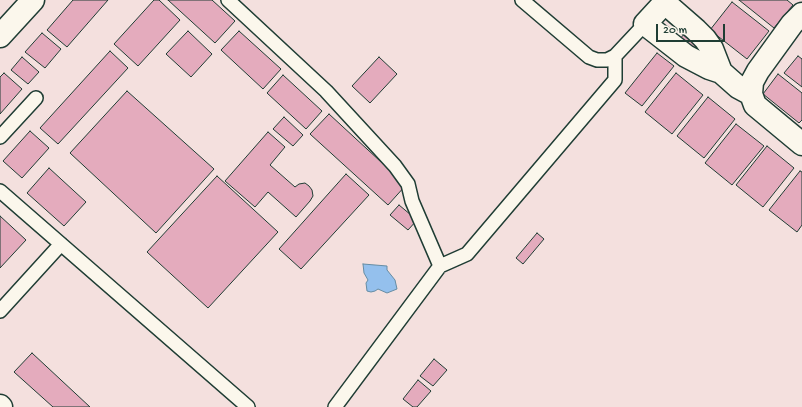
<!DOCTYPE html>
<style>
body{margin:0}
#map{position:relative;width:802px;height:407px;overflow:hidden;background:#f4e0de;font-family:"Gochi Hand",sans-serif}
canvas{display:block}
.scale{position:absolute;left:656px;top:24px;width:69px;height:18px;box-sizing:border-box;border:2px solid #1f3d34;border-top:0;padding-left:5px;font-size:12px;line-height:14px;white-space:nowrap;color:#1f3d34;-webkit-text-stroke:3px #fbf7ec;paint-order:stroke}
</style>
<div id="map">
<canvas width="802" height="407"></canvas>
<div class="scale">20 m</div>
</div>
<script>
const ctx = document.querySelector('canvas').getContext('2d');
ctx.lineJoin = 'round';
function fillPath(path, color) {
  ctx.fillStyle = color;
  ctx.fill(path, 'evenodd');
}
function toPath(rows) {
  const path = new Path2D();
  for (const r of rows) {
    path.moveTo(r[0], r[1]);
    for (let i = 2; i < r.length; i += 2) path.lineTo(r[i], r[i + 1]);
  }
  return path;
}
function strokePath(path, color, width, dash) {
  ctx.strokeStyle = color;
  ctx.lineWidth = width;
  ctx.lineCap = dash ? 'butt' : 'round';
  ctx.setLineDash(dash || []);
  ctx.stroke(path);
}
const water = toPath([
 [363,264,387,266,387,270,395,280,397,289,387,293,378,289,375,291,371,292,367,291,366,283,368,280,364,273,363,264]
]);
const building = toPath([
 [73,0,108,0,67,47,47,30,73,0],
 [154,0,159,0,180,20,138,66,114,44,154,0],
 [168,0,212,0,235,21,215,43,168,0],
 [739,0,787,0,793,5,774,28,739,0],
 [732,2,769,31,747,59,710,30,732,2],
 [188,31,212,54,191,77,166,54,188,31],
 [239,31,281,69,263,89,221,50,239,31],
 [686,32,703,46,695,56,677,42,686,32],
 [42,33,61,49,45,68,25,52,42,33],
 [110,51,128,68,58,144,40,128,110,51],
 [657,53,674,66,642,106,625,93,657,53],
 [798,56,802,59,802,87,784,73,798,56],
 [22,57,39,72,28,84,11,70,22,57],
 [379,57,397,74,370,103,352,86,379,57],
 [4,73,22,89,0,114,0,77,4,73],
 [676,73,703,95,672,134,645,112,676,73],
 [778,74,802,93,802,120,799,123,763,94,778,74],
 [283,75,322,111,306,129,267,93,283,75],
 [127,91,214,169,156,233,70,153,127,91],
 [708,97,735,119,704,158,677,136,708,97],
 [329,114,406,185,388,205,310,134,329,114],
 [284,117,303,135,293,146,273,129,284,117],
 [736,124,764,146,732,185,705,163,736,124],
 [30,131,49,148,22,178,3,161,30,131],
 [268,132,285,147,270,165,295,187,299,184,305,183,309,186,312,190,313,196,310,201,296,217,268,192,255,207,225,181,268,132],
 [767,146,794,168,763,207,736,185,767,146],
 [49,168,86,202,64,226,27,193,49,168],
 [800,171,802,172,802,225,797,232,769,210,800,171],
 [346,174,369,195,301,269,279,249,346,174],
 [217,176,278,232,208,308,147,252,217,176],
 [399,205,417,220,408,230,390,215,399,205],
 [0,216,26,240,0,268,0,216],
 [537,233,544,239,523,264,516,258,537,233],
 [32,353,90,407,53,407,14,372,32,353],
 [434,359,447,370,433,386,420,376,434,359],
 [418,380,431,391,417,407,413,407,403,399,418,380]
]);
const service = toPath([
 [228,0,326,91,395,166,408,184,412,201,440,266],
 [522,0,589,57,597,60,607,60,615,56,645,24],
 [0,137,36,98],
 [0,191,248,407],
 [0,311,61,244],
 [335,407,440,266,467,254,615,80,615,56]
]);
const minor = toPath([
 [667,0,645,24,686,56,709,68,721,72],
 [665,3,696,30,705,39,712,49,721,72,738,87,751,94],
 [802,14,792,24,758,71,752,82,751,94,755,105,802,144],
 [0,36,33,0],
 [0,406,1,407]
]);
fillPath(water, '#94c0ed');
strokePath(water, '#658ca3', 1);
fillPath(building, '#e4abbd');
strokePath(building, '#1f3d34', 1);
strokePath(service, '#1f3d34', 16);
strokePath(minor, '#1f3d34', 25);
strokePath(service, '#fbf7ec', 13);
strokePath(minor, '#fbf7ec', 22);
</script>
